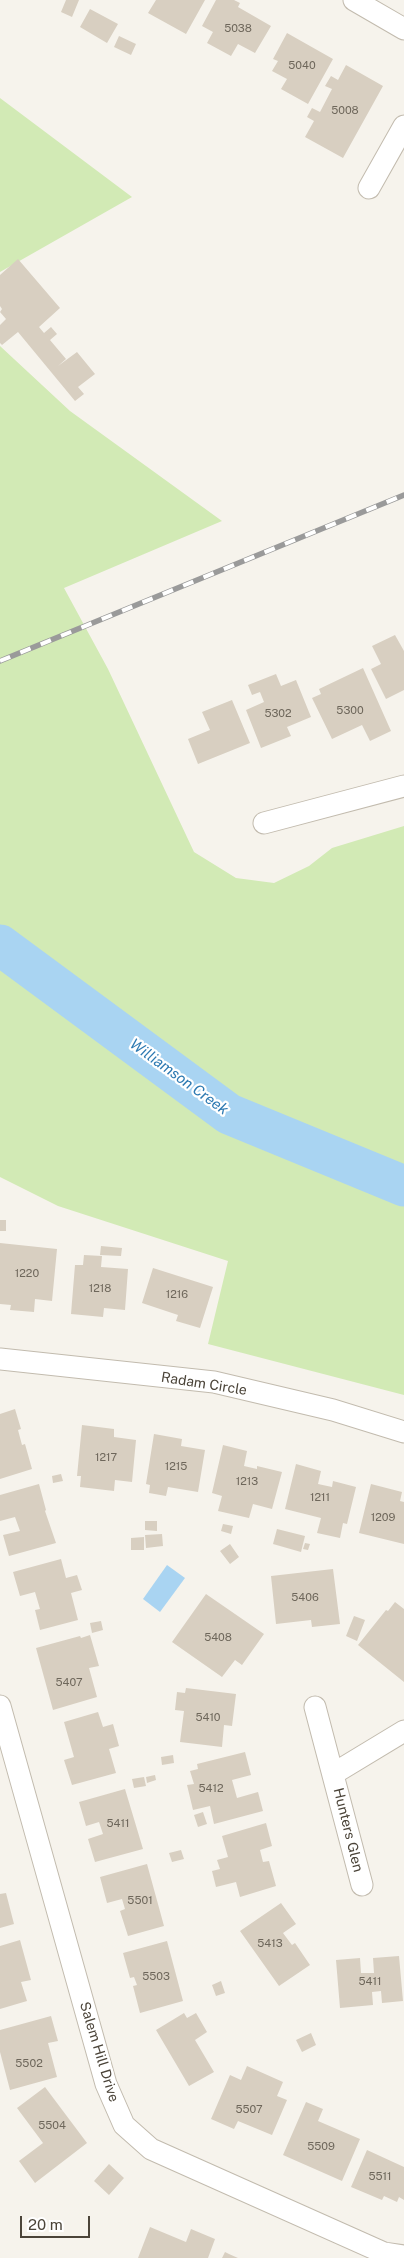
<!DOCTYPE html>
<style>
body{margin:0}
#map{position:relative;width:404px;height:2258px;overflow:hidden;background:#f6f3ec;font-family:"Public Sans",sans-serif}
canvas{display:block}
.scale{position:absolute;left:20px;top:2216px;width:70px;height:22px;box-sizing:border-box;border:2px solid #4b4439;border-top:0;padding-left:6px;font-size:15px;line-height:18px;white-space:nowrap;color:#4b4439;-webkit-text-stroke:4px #fff;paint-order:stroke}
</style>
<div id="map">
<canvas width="404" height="2258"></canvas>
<div class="scale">20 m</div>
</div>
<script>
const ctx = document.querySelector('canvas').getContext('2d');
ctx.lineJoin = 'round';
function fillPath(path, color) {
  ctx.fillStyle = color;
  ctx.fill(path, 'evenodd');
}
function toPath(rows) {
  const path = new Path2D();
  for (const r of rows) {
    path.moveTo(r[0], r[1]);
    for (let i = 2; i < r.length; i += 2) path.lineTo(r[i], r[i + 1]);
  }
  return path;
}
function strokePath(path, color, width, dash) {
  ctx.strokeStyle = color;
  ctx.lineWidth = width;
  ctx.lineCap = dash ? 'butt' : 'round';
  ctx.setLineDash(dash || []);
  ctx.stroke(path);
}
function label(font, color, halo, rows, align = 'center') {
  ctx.font = font + ' "Public Sans",sans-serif';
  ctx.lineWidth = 4.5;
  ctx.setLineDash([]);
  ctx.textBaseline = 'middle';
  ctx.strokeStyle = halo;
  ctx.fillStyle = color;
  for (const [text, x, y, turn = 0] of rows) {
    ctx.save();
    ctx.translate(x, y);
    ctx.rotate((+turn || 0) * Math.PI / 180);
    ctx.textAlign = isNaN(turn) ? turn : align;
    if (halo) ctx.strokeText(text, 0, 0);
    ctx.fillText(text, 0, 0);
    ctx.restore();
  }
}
const green = toPath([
 [0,98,132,197,0,272],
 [0,346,70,411,222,521,64,588,108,669,194,852,236,878,274,883,309,866,332,848,404,826,404,1395,208,1344,228,1261,58,1206,0,1177]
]);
const water = toPath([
 [167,1565,185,1578,160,1612,143,1599]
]);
const river = toPath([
 [0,945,229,1114,404,1186]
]);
const building = toPath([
 [66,0,79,0,72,17,61,12],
 [156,0,205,0,186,34,148,13],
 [216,0,234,0,240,3,238,7,271,26,255,53,238,44,231,56,207,43,213,32,202,26],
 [90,9,118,24,107,43,80,27],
 [287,33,333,59,308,104,281,89,287,79,272,71,278,61,273,59],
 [119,36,136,44,131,55,114,47],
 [346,65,383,86,343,158,305,137,314,121,307,117,312,108,320,112,332,89,325,86,331,76,338,80],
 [18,259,60,308,39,327,44,333,51,327,57,334,50,340,66,359,58,366,77,352,95,374,78,387,84,394,75,401,18,332,2,345,0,343,0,325,6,319,0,312,2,309,0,306,0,275],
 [395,635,404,651,404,690,386,699,371,669,381,664,372,646],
 [363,668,391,731,370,741,362,725,332,739,312,698,321,694,319,689],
 [276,674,281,686,296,680,311,717,287,727,291,736,261,748,246,710,264,702,260,692,252,695,248,685],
 [232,700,250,743,198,764,188,739,210,730,202,712],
 [0,1220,6,1220,6,1231,0,1231],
 [0,1243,57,1249,52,1301,35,1299,34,1312,10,1310,11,1305,0,1304],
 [101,1246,122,1248,121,1256,100,1255],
 [84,1255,102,1256,101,1267,128,1269,125,1310,104,1308,103,1317,71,1314,75,1265,83,1265],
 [153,1268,213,1287,200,1328,176,1321,178,1315,142,1303],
 [15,1409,21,1429,18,1430,22,1445,25,1444,32,1469,0,1479,0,1414],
 [82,1425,114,1429,114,1437,136,1440,132,1482,115,1480,114,1491,80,1487,81,1476,77,1476],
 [154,1434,182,1439,181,1446,205,1450,198,1492,168,1487,166,1496,149,1493,150,1485,146,1484],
 [223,1445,247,1451,244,1466,257,1469,257,1466,282,1472,272,1509,253,1504,249,1518,218,1511,222,1496,212,1493],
 [296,1464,321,1471,318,1484,332,1487,333,1481,356,1487,347,1524,343,1523,340,1538,317,1533,321,1518,285,1509],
 [61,1474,63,1481,53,1483,52,1476],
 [39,1484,46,1510,45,1511,56,1543,9,1556,3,1535,20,1531,15,1517,0,1521,0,1495],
 [371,1484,402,1492,400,1501,404,1502,404,1544,359,1533],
 [145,1521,157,1521,157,1531,145,1530],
 [223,1524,233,1526,231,1534,221,1531],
 [277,1529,305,1536,301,1552,273,1544],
 [162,1534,163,1546,146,1548,145,1535],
 [144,1537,144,1550,131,1550,131,1538],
 [305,1543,310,1544,308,1550,303,1549],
 [230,1544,239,1557,230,1564,220,1551],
 [61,1559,66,1578,77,1575,82,1590,71,1593,78,1620,40,1630,35,1610,40,1609,35,1592,20,1596,13,1572],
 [333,1569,340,1624,312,1627,311,1620,276,1624,271,1576],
 [206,1594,264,1634,242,1665,235,1660,222,1677,172,1642],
 [395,1602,404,1609,404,1682,358,1645,386,1610,388,1611],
 [354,1616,365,1620,357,1641,346,1636],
 [101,1621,103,1630,92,1633,90,1623],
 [90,1635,99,1666,89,1668,97,1697,53,1710,36,1648,80,1636,81,1638],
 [186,1688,236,1694,232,1726,224,1725,222,1747,180,1742,184,1711,175,1710,177,1692,185,1693],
 [98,1712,103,1727,113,1724,119,1746,109,1749,116,1773,72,1785,64,1760,74,1757,64,1722],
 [245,1752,251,1775,232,1780,237,1798,258,1792,263,1811,214,1824,210,1806,193,1810,187,1785,194,1784,190,1771,198,1769,197,1764],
 [173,1755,174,1763,162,1765,161,1757],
 [155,1775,156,1780,147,1783,146,1777],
 [144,1777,146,1786,134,1788,132,1779],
 [125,1789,143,1849,95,1862,88,1839,103,1834,99,1822,86,1826,79,1802],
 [203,1812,207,1824,198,1827,194,1815],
 [266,1823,272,1846,260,1850,263,1862,269,1861,276,1886,240,1897,236,1882,216,1887,212,1871,220,1869,217,1860,228,1857,222,1836],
 [181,1850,184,1859,172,1862,169,1853],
 [147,1864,164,1926,128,1936,120,1911,125,1909,122,1899,107,1903,100,1877],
 [6,1893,14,1924,0,1928,0,1894],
 [281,1903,296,1924,283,1933,292,1945,295,1943,310,1965,279,1986,240,1931],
 [20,1940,31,1980,21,1982,27,2001,0,2009,0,1946],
 [167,1941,183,2001,140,2013,133,1986,137,1985,134,1977,130,1978,123,1953],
 [399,1956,403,2001,382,2003,381,1991,372,1992,373,2005,340,2008,336,1960,360,1958,361,1973,374,1973,373,1958],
 [221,1981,225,1993,216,1996,212,1985],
 [184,2013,187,2018,196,2013,207,2032,195,2040,214,2072,189,2086,156,2030],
 [51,2016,58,2041,48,2043,57,2077,10,2090,0,2052,0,2030],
 [311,2033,316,2045,302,2052,296,2040],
 [247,2066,283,2082,277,2096,287,2100,272,2135,238,2121,234,2129,211,2119,230,2075,241,2080],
 [45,2087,87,2143,35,2183,19,2161,43,2143,17,2108],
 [306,2102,323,2109,318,2121,360,2139,342,2181,283,2155],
 [367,2150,404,2167,404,2200,399,2197,397,2202,384,2196,382,2200,351,2187],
 [109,2164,124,2178,109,2195,94,2181],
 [150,2227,186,2242,191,2229,215,2239,208,2258,138,2258],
 [225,2252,229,2254,238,2258,222,2258]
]);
const minor = toPath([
 [354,0,404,29],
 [369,188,404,126],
 [264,823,404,786],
 [0,1359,214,1382,333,1410,404,1432],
 [0,1706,106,2084,124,2125,151,2149,384,2253,404,2256],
 [315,1707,362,1885],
 [333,1774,404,1731]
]);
const rail = toPath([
 [0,661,404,495]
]);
const numberNames = [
 ["5038",238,29],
 ["5040",302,66],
 ["5008",345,111],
 ["5300",350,711],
 ["5302",278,714],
 ["1220",27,1274],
 ["1218",100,1289],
 ["1216",177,1295],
 ["1217",106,1458],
 ["1215",176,1467],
 ["1213",247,1482],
 ["1211",320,1498],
 ["1209",383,1518],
 ["5406",305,1598],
 ["5408",218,1638],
 ["5407",69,1683],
 ["5410",208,1718],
 ["5412",211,1789],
 ["5411",118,1824],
 ["5501",140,1901],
 ["5413",270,1944],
 ["5503",156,1977],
 ["5411",370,1982],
 ["5502",29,2064],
 ["5507",249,2110],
 ["5504",52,2126],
 ["5509",321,2147],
 ["5511",380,2177]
];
const streetNames = [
 ["Radam Circle",204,1384,9],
 ["Hunters Glen",348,1830,76],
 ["Salem Hill Drive",99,2052,73]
];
const waterNames = [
 ["Williamson Creek",179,1077,36]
];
fillPath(green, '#d2eab5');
fillPath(water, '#a9d4f2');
strokePath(river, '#a9d4f2', 41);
fillPath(building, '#d8cfc1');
strokePath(minor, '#c2bbae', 23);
strokePath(minor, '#fff', 21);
strokePath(rail, '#9a9a9a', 5.5);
strokePath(rail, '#fff', 4, [11]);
label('11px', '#6e675b', null, numberNames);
label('14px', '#4b4439', '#fff', streetNames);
label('italic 15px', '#2e7ab2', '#fff', waterNames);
</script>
